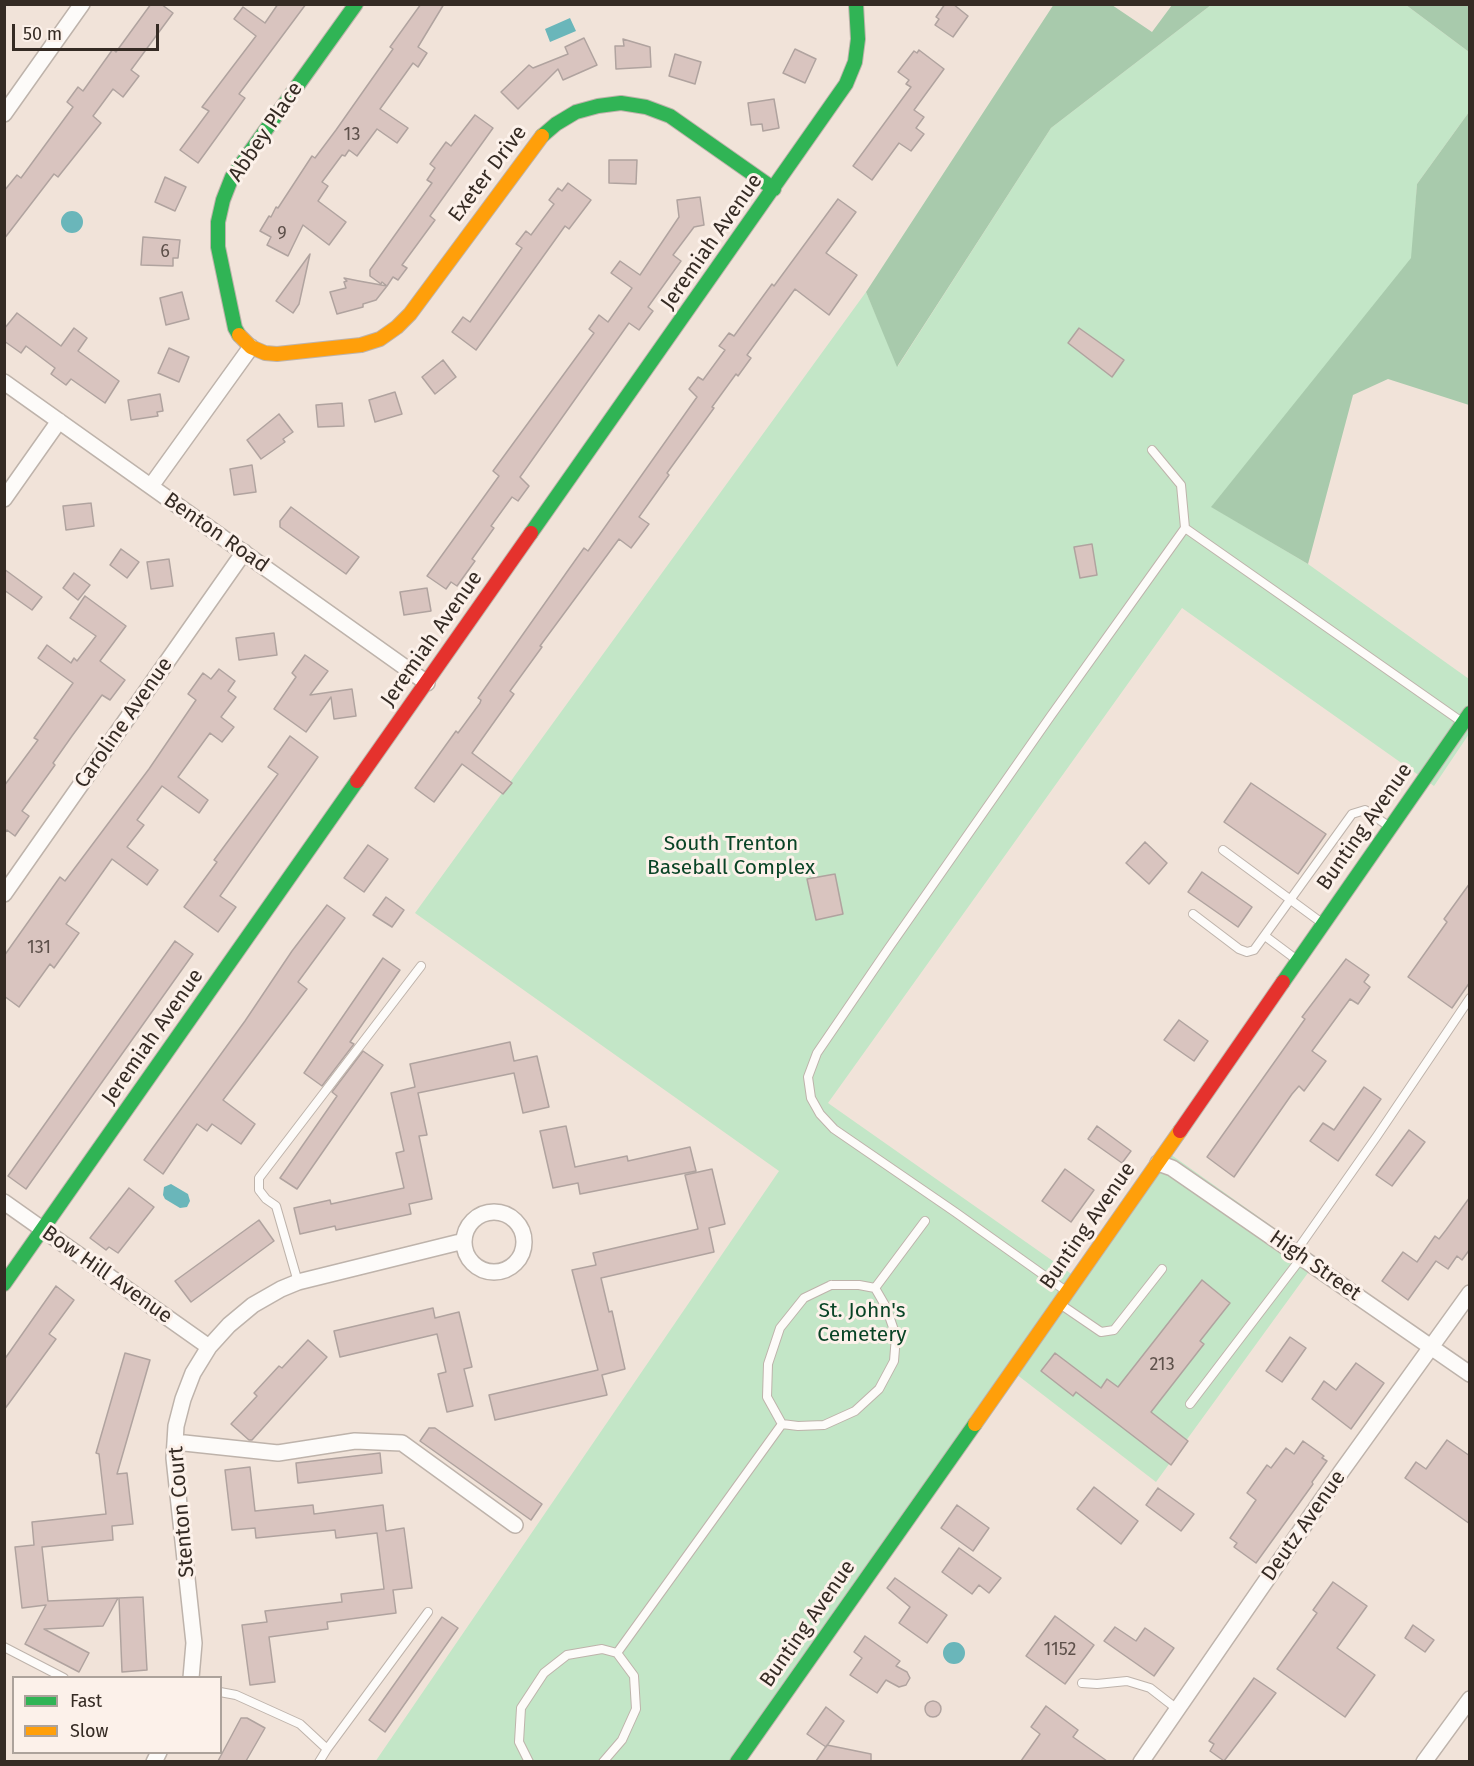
<!DOCTYPE html>
<style>
body{margin:0}
#map{position:relative;width:1474px;height:1766px;overflow:hidden;background:#f1e3d9;font-family:"Fira Sans",sans-serif}
canvas{display:block}
.frame{position:absolute;inset:0;border:6px solid #352b24;pointer-events:none}
.legend{position:absolute;left:12px;top:1676px;width:210px;height:78px;box-sizing:border-box;background:#fcf1ea;border:2px solid #aca29b;margin:0;padding:8px 10px;list-style:none;font-size:18px;color:#352b24}
.legend li{display:flex;align-items:center;gap:12px;height:30px}
.legend b{width:30px;border:2px solid #aca29b}
.scale{position:absolute;left:12px;top:24px;width:147px;height:27px;box-sizing:border-box;border:3px solid #352b24;border-top:0;padding-left:8px;font-size:18px;line-height:21px;white-space:nowrap;color:#352b24;-webkit-text-stroke:4px #fcf1ea;paint-order:stroke}
</style>
<div id="map">
<canvas width="1474" height="1766"></canvas>
<div class="frame"></div>
<ul class="legend">
<li><b style="height:8px;background:#30b455"></b>Fast</li>
<li><b style="height:8px;background:#ff9f0a"></b>Slow</li>
</ul>
<div class="scale">50 m</div>
</div>
<script>
const ctx = document.querySelector('canvas').getContext('2d');
ctx.lineJoin = 'round';
function fillPath(path, color) {
  ctx.fillStyle = color;
  ctx.fill(path, 'evenodd');
}
function toPath(rows) {
  const path = new Path2D();
  for (const r of rows) {
    if (r.length === 3) {
      path.moveTo(r[0] + r[2], r[1]);
      path.arc(r[0], r[1], r[2], 0, 2 * Math.PI);
      continue;
    }
    path.moveTo(r[0], r[1]);
    for (let i = 2; i < r.length; i += 2) path.lineTo(r[i], r[i + 1]);
  }
  return path;
}
function strokePath(path, color, width, dash) {
  ctx.strokeStyle = color;
  ctx.lineWidth = width;
  ctx.lineCap = dash ? 'butt' : 'round';
  ctx.setLineDash(dash || []);
  ctx.stroke(path);
}
function label(font, color, halo, rows, align = 'center') {
  ctx.font = font + ' "Fira Sans",sans-serif';
  ctx.lineWidth = 6;
  ctx.setLineDash([]);
  ctx.textBaseline = 'middle';
  ctx.strokeStyle = halo;
  ctx.fillStyle = color;
  for (const [text, x, y, turn = 0] of rows) {
    ctx.save();
    ctx.translate(x, y);
    ctx.rotate((+turn || 0) * Math.PI / 180);
    ctx.textAlign = isNaN(turn) ? turn : align;
    if (halo) ctx.strokeText(text, 0, 0);
    ctx.fillText(text, 0, 0);
    ctx.restore();
  }
}
const green = toPath([
 [1211,5,1406,5,1469,52,1469,112,1417,184,1412,258,1212,507,1308,564,1469,679,1469,734,1434,786,1182,608,828,1103,1080,1280,1170,1154,1318,1259,1156,1482,1016,1374,742,1761,375,1762,779,1171,415,913,866,292,898,366,1051,128]
]);
const forest = toPath([
 [1054,4,1112,5,1152,32,1172,5,1211,5,1051,128,897,367,866,292],
 [1406,5,1469,5,1469,52],
 [1469,112,1469,405,1388,379,1353,395,1308,564,1211,507,1411,258,1417,184]
]);
const water = toPath([
 [570,18,576,31,550,42,545,29],
 [72,222,11],
 [171,1184,188,1194,190,1201,187,1207,180,1208,165,1199,163,1195,164,1187],
 [954,1653,11]
]);
const building = toPath([
 [151,4,161,4,173,13,131,70,139,76,123,97,113,89,93,116,101,123,58,177,54,174,4,239,4,191,17,175,21,178,73,107,67,102,78,87,83,91,113,49,116,52,151,4],
 [278,4,306,4,239,94,245,98,198,163,180,150,209,111,202,107,256,36,234,19,243,7,265,23,278,4],
 [421,4,444,4,418,47,427,53,418,67,413,63,380,109,408,128,397,143,377,129,357,156,349,150,345,156,342,155,322,182,328,186,318,201,346,222,329,245,303,225,288,256,267,245,271,237,260,231,269,216,271,217,276,207,278,208,312,156,315,158,336,130,393,49,390,47,421,4],
 [945,4,953,4,968,16,953,37,935,25,939,19,936,17,945,4],
 [584,38,597,65,563,80,558,69,518,109,501,92,529,65,533,68,568,54,565,47,584,38],
 [623,39,650,47,651,67,616,69,615,46,624,46,623,39],
 [795,49,816,59,805,83,783,73,795,49],
 [919,50,944,69,914,110,924,117,916,128,924,134,911,151,899,143,872,180,853,166,911,87,906,84,909,80,898,72,914,51,917,53,919,50],
 [675,54,701,62,695,84,669,76,675,54],
 [774,99,779,128,763,131,762,124,751,125,748,103,774,99],
 [475,115,493,128,430,216,435,220,402,265,407,268,398,280,393,277,387,286,382,282,381,284,370,276,370,270,432,183,427,180,435,168,430,164,446,142,451,146,475,115],
 [609,160,637,160,636,184,609,183,609,160],
 [165,177,186,187,175,211,155,202,165,177],
 [568,183,591,200,569,229,565,226,476,350,452,332,463,317,470,322,522,248,516,244,526,231,531,235,554,204,549,200,558,188,562,191,568,183],
 [700,197,704,225,694,227,673,255,681,261,648,307,653,311,639,330,629,323,520,477,529,486,518,501,512,497,491,526,494,528,472,559,475,561,457,586,451,582,446,589,427,576,499,476,493,471,594,333,589,329,599,315,608,322,632,288,611,273,620,261,640,275,679,217,677,200,700,197],
 [838,199,856,212,826,253,857,275,829,315,795,289,747,355,751,358,738,376,736,374,712,407,714,408,667,473,669,475,639,517,649,524,631,548,619,539,540,646,542,647,510,691,514,694,472,753,512,783,503,794,462,764,434,802,415,788,456,731,458,733,480,703,481,700,478,698,569,569,584,548,588,551,697,397,689,389,698,377,703,380,725,350,719,346,729,333,734,336,772,284,774,286,838,199],
 [143,237,180,240,178,258,173,258,173,266,141,265,143,237],
 [310,254,299,304,293,313,276,301,310,254],
 [344,278,359,281,387,286,376,300,363,304,363,307,337,314,330,292,346,288,344,282,347,281,344,278],
 [182,292,189,319,166,325,160,298,182,292],
 [17,313,61,346,74,328,87,338,78,351,119,381,105,403,71,379,66,385,51,374,55,368,26,346,21,353,4,341,4,329,17,313],
 [1079,328,1124,360,1112,377,1068,343,1079,328],
 [169,348,189,357,179,382,158,373,169,348],
 [443,360,456,377,435,394,422,377,443,360],
 [395,392,402,414,375,422,369,400,395,392],
 [160,394,163,411,157,412,158,416,131,420,128,400,160,394],
 [342,403,344,426,318,427,316,405,342,403],
 [279,414,293,432,283,439,285,442,261,459,247,440,279,414],
 [252,465,256,492,234,495,230,469,252,465],
 [91,503,94,526,66,530,63,506,91,503],
 [291,507,359,557,346,574,280,527,280,521,291,507],
 [1092,544,1097,575,1080,578,1074,547,1092,544],
 [121,549,139,562,127,578,110,565,121,549],
 [169,559,173,586,151,589,147,562,169,559],
 [4,569,42,597,32,610,4,590,4,569],
 [74,573,90,585,78,600,63,588,74,573],
 [427,588,431,611,404,615,400,592,427,588],
 [85,596,126,626,100,661,125,680,110,700,102,695,72,736,53,763,55,765,22,811,29,816,15,836,7,830,4,834,4,786,38,740,34,738,73,683,38,658,47,645,71,663,74,658,77,661,96,636,70,618,85,596],
 [274,633,277,655,239,660,236,638,274,633],
 [305,655,328,671,310,695,352,689,356,716,334,719,331,697,306,732,274,709,296,677,292,673,305,655],
 [219,669,235,681,228,691,236,697,221,717,234,727,222,742,210,733,178,777,208,800,199,813,162,786,137,820,144,825,127,847,158,870,147,885,112,859,66,924,79,933,54,968,50,964,19,1007,4,996,4,956,60,877,65,881,149,769,196,700,188,694,203,673,211,679,219,669],
 [290,736,318,757,220,896,236,907,218,932,184,907,217,862,214,860,278,774,268,767,290,736],
 [1251,783,1326,834,1298,874,1224,822,1251,783],
 [1145,842,1167,863,1149,884,1126,863,1145,842],
 [368,845,388,859,364,892,344,878,368,845],
 [1202,872,1252,907,1238,927,1188,892,1202,872],
 [835,874,843,914,816,920,807,879,835,874],
 [1470,883,1470,982,1452,1008,1408,977,1447,922,1444,919,1470,883],
 [386,897,404,910,392,927,373,915,386,897],
 [327,905,345,918,298,982,307,989,223,1100,255,1124,241,1144,212,1124,207,1131,197,1124,163,1174,144,1160,245,1021,292,951,327,905],
 [175,941,193,954,26,1189,8,1176,175,941],
 [383,958,400,970,350,1042,354,1044,322,1086,304,1073,383,958],
 [1346,959,1369,975,1364,982,1370,987,1358,1004,1350,999,1312,1051,1326,1061,1304,1091,1299,1086,1292,1094,1234,1177,1207,1157,1305,1019,1302,1017,1346,959],
 [1179,1020,1208,1041,1194,1061,1164,1040,1179,1020],
 [510,1042,514,1061,537,1056,549,1107,523,1113,514,1073,418,1093,427,1135,419,1136,432,1199,409,1204,411,1214,336,1230,335,1226,300,1234,294,1208,330,1200,331,1204,404,1188,396,1153,404,1151,391,1093,415,1087,410,1064,510,1042],
 [363,1051,383,1065,297,1189,280,1178,337,1096,332,1092,363,1051],
 [1364,1087,1381,1099,1338,1161,1310,1141,1323,1123,1334,1130,1364,1087],
 [566,1126,575,1167,627,1156,628,1161,690,1147,696,1171,580,1194,578,1183,553,1188,540,1131,566,1126],
 [1097,1126,1131,1151,1122,1163,1088,1139,1097,1126],
 [1409,1130,1425,1142,1392,1186,1376,1175,1409,1130],
 [712,1169,725,1224,709,1228,714,1252,601,1278,609,1312,612,1311,625,1369,602,1375,607,1395,495,1420,489,1395,598,1370,572,1270,596,1265,593,1253,698,1229,685,1175,712,1169],
 [1065,1169,1094,1190,1071,1222,1042,1201,1065,1169],
 [129,1188,154,1207,118,1253,109,1247,106,1250,90,1238,129,1188],
 [1470,1197,1470,1249,1462,1260,1457,1256,1448,1269,1436,1261,1408,1300,1382,1281,1403,1252,1417,1262,1435,1236,1439,1239,1446,1230,1470,1197],
 [259,1220,274,1241,191,1302,175,1281,259,1220],
 [1202,1280,1230,1303,1200,1341,1204,1344,1151,1412,1188,1441,1171,1465,1076,1392,1073,1396,1041,1371,1055,1353,1101,1388,1107,1379,1118,1387,1202,1280],
 [56,1286,74,1300,49,1334,56,1339,4,1410,4,1360,56,1286],
 [433,1308,435,1318,459,1312,472,1367,464,1369,473,1406,447,1412,438,1374,446,1372,437,1334,340,1357,334,1331,433,1308],
 [1290,1337,1306,1348,1282,1382,1266,1371,1290,1337],
 [308,1340,327,1357,252,1440,249,1440,231,1424,257,1396,254,1393,279,1366,282,1368,308,1340],
 [125,1353,150,1360,117,1474,127,1473,133,1524,112,1526,113,1540,42,1547,48,1601,118,1598,103,1626,44,1629,89,1653,79,1672,25,1644,46,1605,22,1608,15,1547,34,1545,32,1522,106,1514,99,1454,96,1453,125,1353],
 [1356,1363,1384,1383,1351,1429,1312,1399,1324,1381,1336,1390,1356,1363],
 [429,1428,435,1428,542,1504,531,1520,420,1441,429,1428],
 [1447,1440,1470,1456,1470,1524,1405,1478,1416,1462,1426,1469,1447,1440],
 [1303,1441,1324,1456,1322,1458,1327,1461,1312,1482,1313,1484,1256,1563,1234,1547,1237,1543,1230,1538,1256,1500,1247,1493,1267,1465,1271,1468,1286,1448,1294,1454,1303,1441],
 [380,1453,382,1473,298,1483,296,1463,380,1453],
 [250,1467,255,1511,313,1505,314,1514,383,1505,386,1531,404,1528,412,1588,393,1590,396,1613,327,1622,328,1629,269,1637,275,1682,250,1685,242,1625,267,1622,265,1611,342,1602,341,1594,384,1589,377,1533,336,1538,335,1530,256,1538,255,1528,232,1530,225,1470,250,1467],
 [1094,1487,1138,1521,1121,1544,1077,1509,1094,1487],
 [1158,1488,1194,1514,1181,1531,1146,1505,1158,1488],
 [957,1505,989,1528,973,1551,941,1528,957,1505],
 [959,1548,1001,1578,989,1593,979,1585,972,1594,942,1572,959,1548],
 [895,1578,947,1615,927,1643,899,1623,910,1607,887,1588,895,1578],
 [1333,1582,1367,1606,1337,1648,1375,1675,1345,1717,1277,1669,1317,1613,1313,1610,1333,1582],
 [143,1597,147,1670,122,1672,119,1598,143,1597],
 [1055,1616,1094,1645,1065,1684,1026,1656,1055,1616],
 [442,1617,458,1628,385,1732,369,1720,442,1617],
 [1413,1625,1434,1640,1425,1652,1405,1638,1413,1625],
 [1115,1627,1136,1641,1145,1628,1174,1648,1154,1676,1104,1641,1115,1627],
 [865,1636,900,1661,896,1666,907,1672,910,1678,906,1685,899,1687,886,1680,877,1693,850,1675,862,1658,854,1652,865,1636],
 [1254,1678,1276,1693,1224,1761,1210,1751,1214,1744,1209,1741,1254,1678],
 [933,1709,8],
 [1046,1706,1078,1730,1073,1737,1107,1761,1021,1761,1040,1734,1031,1727,1046,1706],
 [826,1707,844,1721,826,1747,807,1734,826,1707],
 [241,1718,247,1718,265,1728,246,1761,218,1761,241,1718],
 [827,1745,871,1754,871,1761,816,1761,827,1745]
]);
const lane = toPath([
 [1185,528,1462,722],
 [1223,850,1322,923],
 [1193,914,1239,949,1247,952,1254,950,1352,814,1365,810,1390,827],
 [1265,936,1297,960],
 [1295,1253,1377,1136,1470,998],
 [298,1282,276,1206,266,1199,259,1190,259,1178,421,966],
 [831,1285,859,1285,875,1288,886,1307,896,1336,894,1361,879,1389,855,1411,824,1425,798,1426,782,1424,767,1397,768,1364,780,1328,804,1298,831,1285],
 [875,1288,925,1221],
 [1066,1291,955,1212,834,1129,820,1114,811,1098,808,1077,817,1053,888,949,1050,717,1185,528,1181,485,1152,450],
 [1060,1304,1101,1332,1114,1330,1162,1269],
 [1190,1404,1302,1257],
 [4,1647,64,1678],
 [617,1653,782,1424],
 [1082,1683,1097,1684,1127,1681,1150,1688,1177,1709],
 [220,1692,236,1695,300,1724,327,1749,428,1612],
 [319,1762,327,1749],
 [529,1762,519,1742,521,1708,544,1673,567,1655,602,1649,617,1653,634,1676,636,1709,622,1740,603,1762]
]);
const street = toPath([
 [4,114,82,4],
 [4,382,427,683],
 [151,486,251,347],
 [4,499,59,421],
 [4,894,244,552],
 [1158,1163,1172,1168,1470,1374],
 [4,1202,209,1347],
 [494,1242,30],
 [175,1442,278,1453,355,1441,402,1443,515,1525],
 [191,1678,194,1643,174,1458,176,1426,183,1399,193,1373,209,1347,229,1325,253,1305,281,1289,298,1282,464,1241],
 [154,1762,159,1752],
 [1141,1762,1341,1472,1470,1293],
 [1424,1762,1470,1699]
]);
const fast = toPath([
 [542,136,556,124,576,112,598,106,621,103,646,107,670,116,774,189],
 [239,335,235,328,218,247,218,222,223,200,232,177,356,4],
 [531,533,846,84,855,62,858,39,856,4],
 [1283,982,1470,713],
 [4,1284,357,781],
 [737,1762,975,1424]
]);
const slow = toPath([
 [239,335,251,347,265,353,277,354,361,345,380,339,397,327,410,314,542,136],
 [975,1424,1180,1131]
]);
const jam = toPath([
 [357,781,531,533],
 [1180,1131,1283,982]
]);
const numberNames = [
 ["13",352,135],
 ["9",282,234],
 ["6",165,252],
 ["131",39,948],
 ["213",1162,1365],
 ["1152",1060,1650]
];
const streetNames = [
 ["Abbey Place",266,132,-56],
 ["Exeter Drive",488,174,-53],
 ["Jeremiah Avenue",712,242,-55],
 ["Benton Road",216,533,35],
 ["Jeremiah Avenue",432,639,-55],
 ["Caroline Avenue",124,723,-55],
 ["Bunting Avenue",1365,827,-55],
 ["Jeremiah Avenue",153,1037,-55],
 ["Bunting Avenue",1088,1226,-55],
 ["High Street",1315,1266,35],
 ["Bow Hill Avenue",107,1275,35],
 ["Stenton Court",182,1512,-95],
 ["Deutz Avenue",1304,1526,-55],
 ["Bunting Avenue",808,1624,-55]
];
const parkNames = [
 ["South Trenton",731,844],
 ["Baseball Complex",731,868],
 ["St. John's",862,1311],
 ["Cemetery",862,1335]
];
fillPath(green, '#c3e6c7');
fillPath(forest, '#a8caac');
fillPath(water, '#6ab6ba');
fillPath(building, '#d9c4bf');
strokePath(building, '#b0a39f', 1.5);
strokePath(lane, '#beb3ab', 10);
strokePath(street, '#beb3ab', 18);
strokePath(fast, '#beb3ab', 16);
strokePath(slow, '#beb3ab', 16);
strokePath(jam, '#beb3ab', 16);
strokePath(lane, '#fdfbf9', 8);
strokePath(street, '#fdfbf9', 15);
strokePath(fast, '#30b455', 14);
strokePath(slow, '#ff9f0a', 14);
strokePath(jam, '#e5322d', 14);
label('18px', '#5e514b', null, numberNames);
label('21px', '#352b24', '#fcf1ea', streetNames);
label('21px', '#094426', '#fcf1ea', parkNames);
</script>
